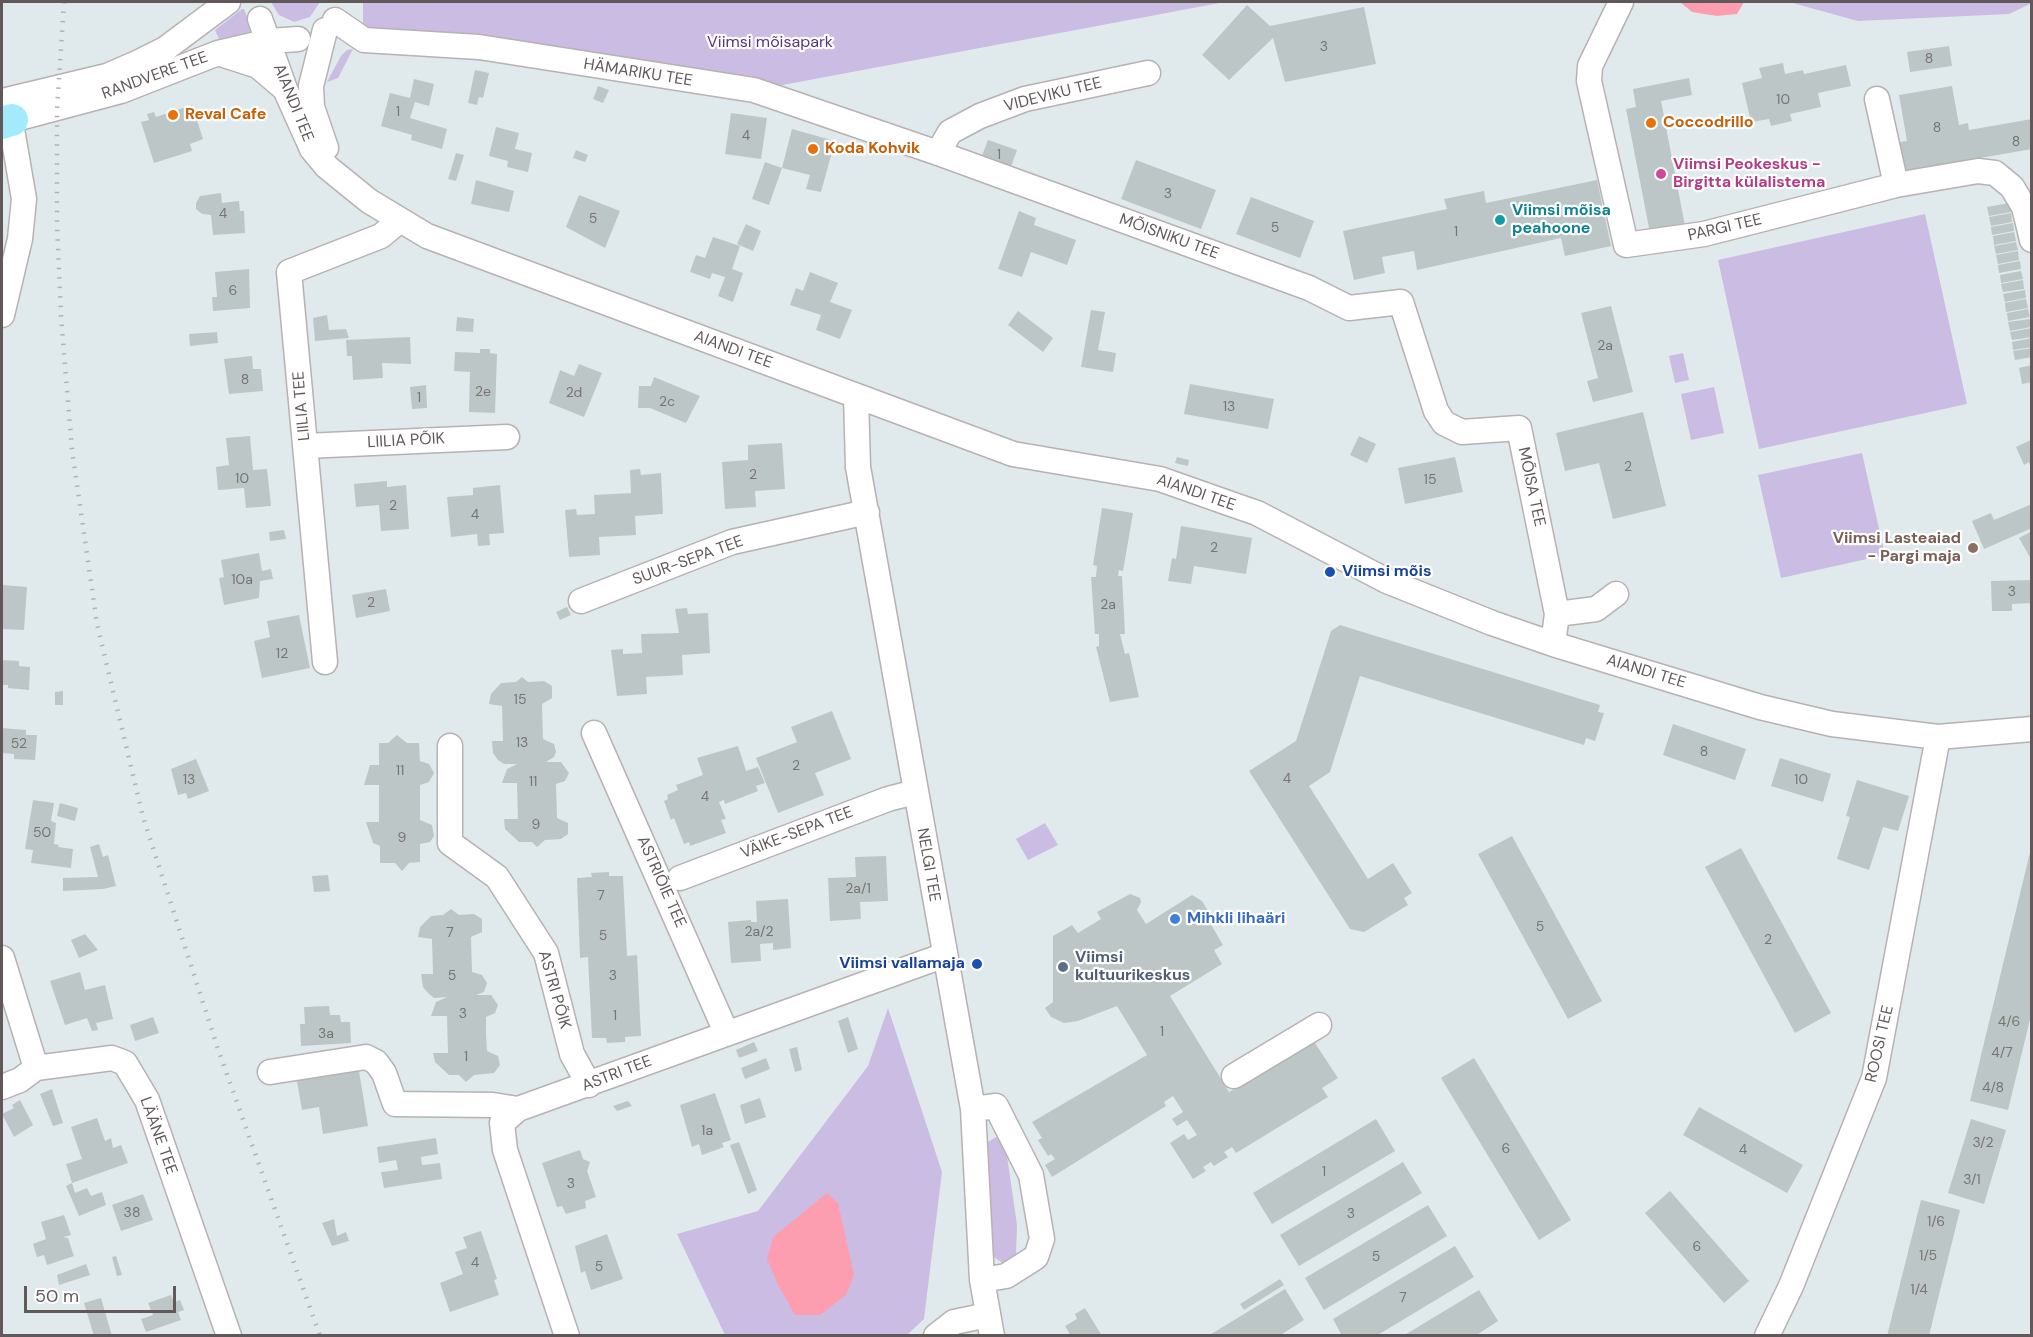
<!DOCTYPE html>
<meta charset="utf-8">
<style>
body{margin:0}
#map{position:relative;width:2033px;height:1337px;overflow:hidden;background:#e0eaec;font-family:"DM Sans",sans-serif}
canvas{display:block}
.frame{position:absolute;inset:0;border:3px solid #615959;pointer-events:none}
.scale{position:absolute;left:24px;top:1286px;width:152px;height:27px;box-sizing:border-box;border:3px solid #615959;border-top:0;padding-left:8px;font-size:18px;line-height:21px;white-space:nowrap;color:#615959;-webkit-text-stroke:4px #fff;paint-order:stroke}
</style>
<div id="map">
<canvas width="2033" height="1337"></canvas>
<div class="frame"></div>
<div class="scale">50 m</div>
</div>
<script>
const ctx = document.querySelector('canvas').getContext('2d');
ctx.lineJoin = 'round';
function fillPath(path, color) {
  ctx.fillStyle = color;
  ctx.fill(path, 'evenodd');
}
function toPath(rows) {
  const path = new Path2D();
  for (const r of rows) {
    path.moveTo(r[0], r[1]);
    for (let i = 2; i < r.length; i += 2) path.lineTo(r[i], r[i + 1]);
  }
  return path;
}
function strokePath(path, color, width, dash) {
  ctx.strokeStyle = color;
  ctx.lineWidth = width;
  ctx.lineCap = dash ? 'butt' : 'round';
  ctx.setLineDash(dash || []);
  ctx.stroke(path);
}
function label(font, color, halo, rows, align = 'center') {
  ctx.font = font + ' "DM Sans",sans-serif';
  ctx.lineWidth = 4.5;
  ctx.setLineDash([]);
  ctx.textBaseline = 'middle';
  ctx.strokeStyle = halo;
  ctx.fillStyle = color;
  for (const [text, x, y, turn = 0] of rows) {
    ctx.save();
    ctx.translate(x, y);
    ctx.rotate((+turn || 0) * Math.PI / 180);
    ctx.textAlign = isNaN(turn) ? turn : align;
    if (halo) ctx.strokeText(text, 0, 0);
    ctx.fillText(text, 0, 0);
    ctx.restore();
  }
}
const green = toPath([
 [271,2,320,2,310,17,294,22,279,15],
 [363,2,1225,2,772,87,363,27],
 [1789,2,2031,2,2032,3,2009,14,1858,21],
 [242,9,244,9,253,31,219,39,215,30],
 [353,49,338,78,327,82,341,56,347,50],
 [1925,214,1967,404,1759,449,1718,260],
 [1683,353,1689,380,1675,383,1669,356],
 [1714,387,1724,433,1691,440,1681,394],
 [1862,453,1885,555,1781,578,1758,475],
 [1045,823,1058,845,1028,860,1016,839],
 [888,1008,942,1172,924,1319,907,1335,725,1335,677,1234,758,1211,868,1066],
 [996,1137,1006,1149,1017,1225,1016,1256,1004,1264,994,1257,990,1245,988,1142]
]);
const water = toPath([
 [1680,2,1744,2,1737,14,1717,16,1692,12],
 [827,1193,838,1203,854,1275,846,1295,820,1315,795,1315,778,1285,767,1259,773,1237]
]);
const building = toPath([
 [1247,5,1270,26,1364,7,1376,64,1285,82,1273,38,1229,80,1202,55],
 [1949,46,1952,66,1910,72,1907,52],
 [1783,63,1785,74,1803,70,1804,74,1846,65,1851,86,1818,93,1821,107,1790,114,1792,121,1771,126,1769,119,1751,122,1742,83,1762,78,1759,68],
 [475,70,489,73,483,98,479,97,477,105,468,103],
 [1689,78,1692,95,1661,101,1685,226,1650,233,1626,109,1636,107,1633,89],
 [414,79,434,84,429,106,415,102,410,118,447,129,442,149,411,140,412,135,381,126,390,93,410,98],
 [598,86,609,90,603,103,593,99],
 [1952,86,1959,125,1968,123,1969,130,2032,119,2032,149,1905,171,1900,142,1907,141,1899,95],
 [192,105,203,139,190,144,192,151,154,163,141,122,149,120,147,114,154,112,156,117],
 [731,113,767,118,761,159,725,154],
 [496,127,519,133,515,149,532,153,528,172,507,167,508,161,489,156],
 [792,129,835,141,821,192,806,189,810,175,782,168,769,205,752,199,765,162,782,168],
 [988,140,1017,150,1009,172,980,161],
 [576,150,588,155,585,162,573,158],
 [456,153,464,155,456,181,448,179],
 [1136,160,1216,190,1201,229,1121,199],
 [476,180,514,191,509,212,471,204],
 [1597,180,1611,246,1565,256,1561,238,1417,270,1414,251,1382,257,1385,273,1354,280,1343,231,1447,209,1444,199,1484,191,1486,203],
 [221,193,222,203,239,201,240,211,244,211,245,233,213,235,211,215,202,214,196,209,196,203,200,196],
 [579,195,620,211,605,248,566,227],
 [1251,197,1314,221,1300,258,1236,234],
 [2009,203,2011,212,1989,216,1987,207],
 [1019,211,1036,218,1034,225,1076,240,1067,265,1031,252,1022,277,998,269],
 [2011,213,2012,222,1991,226,1989,217],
 [2013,223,2014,231,1992,235,1991,227],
 [746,224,761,231,753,251,737,244],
 [2014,232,2016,241,1994,245,1993,236],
 [713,237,740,246,732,269,743,273,733,302,718,296,725,277,712,273,710,279,690,272,696,255,705,258],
 [2016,242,2018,250,1996,254,1994,246],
 [2018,251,2019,260,1998,264,1996,255],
 [2020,261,2021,269,1999,273,1998,265],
 [249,269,250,308,213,311,212,297,217,297,215,272],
 [2021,271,2023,279,2001,283,2000,275],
 [810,272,838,283,830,302,852,310,840,339,816,330,821,315,790,305,796,288,803,291],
 [2023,280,2024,289,2003,292,2001,284],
 [2025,290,2026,298,2005,302,2003,294],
 [2026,299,2028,308,2006,312,2005,303],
 [1611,306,1633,392,1593,402,1587,381,1598,378,1581,313],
 [2028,309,2030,317,2008,321,2007,313],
 [1091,310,1105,312,1098,350,1116,353,1113,372,1081,367],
 [1018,311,1053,338,1043,352,1008,325],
 [327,315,329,330,346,329,349,338,315,341,313,318],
 [457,317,474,319,473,332,456,331],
 [2030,319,2031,327,2010,331,2008,322],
 [2032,328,2032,337,2012,340,2010,332],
 [217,332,218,343,190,346,189,334],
 [410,337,411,364,382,363,383,378,353,380,352,356,347,356,346,340],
 [2032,338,2032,347,2013,350,2012,342],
 [2032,348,2032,357,2015,360,2013,351],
 [480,349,490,349,490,353,497,354,495,413,469,412,470,372,454,371,455,352,480,353],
 [252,356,253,369,261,369,263,391,229,394,224,359],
 [579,364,602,373,584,417,549,403,560,370,574,376],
 [2032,365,2032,382,2022,384,2019,368],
 [654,377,700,396,686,423,650,408,638,408,639,386,651,386],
 [1190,384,1274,399,1268,429,1184,414],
 [426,385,427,408,412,409,410,387],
 [1643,412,1666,506,1613,519,1599,463,1565,471,1556,433],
 [250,436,253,470,267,469,271,506,246,508,244,488,218,490,216,467,229,465,226,438],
 [1359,436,1376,444,1367,463,1350,455],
 [2031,440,2031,468,2029,462,2024,465,2016,447],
 [782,443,785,489,755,491,756,507,725,509,722,462,748,460,748,445],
 [1177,457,1189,460,1188,466,1175,463],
 [1455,457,1463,492,1405,504,1398,468],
 [640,469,641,475,661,473,663,514,635,516,636,535,599,537,600,555,569,557,565,510,576,509,577,515,595,514,594,495,631,493,630,470],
 [387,481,387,487,406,485,409,529,381,531,379,505,356,507,354,484],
 [500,485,504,533,489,534,490,545,478,546,477,534,451,537,447,497,473,495,473,488],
 [2032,504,2032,528,1984,549,1972,521,1991,513,1994,520],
 [1102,508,1133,513,1123,571,1119,570,1118,576,1122,576,1125,634,1120,634,1125,654,1129,653,1139,697,1110,702,1096,647,1099,646,1099,634,1095,634,1091,577,1096,577,1097,566,1093,565],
 [1181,526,1252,538,1246,574,1194,566,1191,584,1168,581,1172,558,1176,559],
 [284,530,286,539,270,541,269,532],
 [2032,531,2032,561,2019,538],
 [259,553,262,571,271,569,273,579,260,581,259,598,224,605,219,578,224,577,221,560],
 [2032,580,2032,603,2012,604,2012,611,1992,611,1991,581],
 [2,585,27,587,24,630,2,629],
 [386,589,390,611,356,618,352,595],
 [567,607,571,615,560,620,556,612],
 [687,608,688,614,708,613,710,653,682,655,683,675,646,677,647,694,617,696,611,650,623,649,623,654,642,653,641,634,679,633,675,609],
 [299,615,310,668,262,678,254,641,270,637,267,621],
 [1340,625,1600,705,1598,712,1604,713,1595,741,1586,738,1584,745,1360,676,1330,772,1309,786,1368,879,1393,863,1412,893,1404,898,1408,905,1364,932,1350,929,1249,771,1296,741,1331,631],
 [2,660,19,661,19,666,30,667,29,690,8,688,8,685,2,685],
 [522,677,528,682,544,681,552,686,552,698,542,704,543,739,554,744,556,752,554,757,546,762,561,762,569,773,565,781,556,784,557,818,568,823,568,834,561,839,545,840,537,847,532,842,519,842,505,829,504,819,518,819,517,783,502,783,507,769,517,764,504,764,498,760,493,753,492,741,503,741,502,706,489,704,491,694,501,683,516,682],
 [63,691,63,705,55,705,55,692],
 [832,711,851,759,815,773,824,795,778,813,756,758,797,742,791,727],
 [1673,724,1746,749,1735,780,1663,755],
 [2,728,26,730,26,735,37,735,35,760,14,759,14,754,2,753],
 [397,735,407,743,419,743,420,761,429,764,434,773,429,782,420,785,420,820,432,825,434,836,430,842,420,844,420,862,409,863,402,871,395,863,380,863,380,846,373,843,366,822,379,822,379,785,364,785,370,765,379,765,379,743,388,743],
 [738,746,746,771,758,767,765,783,756,786,758,791,725,804,724,800,719,802,726,819,721,820,726,833,690,846,689,842,684,844,674,818,671,820,664,801,668,799,667,795,678,790,676,785,703,775,697,758],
 [1780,758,1831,774,1823,802,1771,786],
 [196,759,209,791,188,799,186,793,178,795,171,769],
 [1857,780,1909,796,1898,831,1883,827,1869,870,1837,859,1850,817,1846,816],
 [33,800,54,803,51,821,56,823,54,844,59,845,58,847,73,849,71,868,31,863,33,850,25,849],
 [60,803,78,808,75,821,57,816],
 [1512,836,1602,1001,1568,1019,1478,854],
 [99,844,103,857,108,855,116,886,103,889,63,891,63,878,98,877,90,847],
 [2032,844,2032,1011,2008,1110,1970,1101],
 [1741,848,1831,1013,1795,1033,1705,867],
 [886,856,888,901,860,902,861,919,830,921,828,878,856,877,855,857],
 [609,872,609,876,623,876,627,956,637,955,641,1036,625,1037,625,1042,607,1043,606,1038,592,1038,588,957,580,958,577,878,592,877,591,873],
 [328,875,330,891,314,892,312,876],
 [1130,894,1140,898,1141,902,1137,910,1146,924,1192,895,1202,901,1213,919,1209,921,1223,945,1214,950,1222,964,1170,996,1229,1092,1313,1040,1338,1078,1322,1088,1328,1097,1236,1153,1232,1147,1224,1152,1228,1157,1214,1166,1211,1162,1203,1167,1206,1171,1193,1179,1170,1143,1184,1134,1188,1140,1197,1135,1187,1120,1177,1126,1172,1119,1183,1112,1173,1096,1164,1102,1166,1106,1052,1177,1045,1165,1055,1159,1051,1154,1048,1156,1038,1140,1042,1138,1032,1122,1147,1055,1117,1006,1078,1021,1064,1023,1051,1017,1045,1008,1053,1002,1053,936,1072,925,1078,933,1101,919,1097,912],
 [788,899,791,948,773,950,773,943,760,944,761,961,731,963,728,922,751,920,751,922,757,922,756,901],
 [451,909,459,915,474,914,482,919,482,932,471,937,472,972,482,975,487,983,484,992,476,995,491,995,498,1005,495,1013,486,1017,486,1034,487,1051,498,1056,500,1065,494,1073,474,1075,466,1082,459,1075,449,1075,435,1062,433,1053,448,1053,447,1016,431,1016,436,1002,447,997,434,998,428,993,423,987,421,974,433,974,432,939,418,937,420,927,431,916,443,915],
 [85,934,98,950,79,958,71,940],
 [80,972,85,990,105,985,113,1019,96,1023,98,1030,92,1031,87,1018,65,1025,50,981],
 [329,1006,330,1015,340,1015,341,1022,350,1022,351,1043,301,1046,300,1024,305,1024,304,1007],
 [153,1017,159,1033,135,1041,130,1025],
 [848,1017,858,1049,848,1053,838,1021],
 [754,1042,758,1051,739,1058,736,1050],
 [797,1047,802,1070,795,1072,789,1049],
 [766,1058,770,1069,745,1079,741,1068],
 [1474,1058,1571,1220,1539,1240,1441,1078],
 [358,1065,368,1126,323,1134,319,1107,302,1110,296,1076],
 [52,1089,63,1123,53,1126,40,1094],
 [715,1093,731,1140,722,1143,724,1147,702,1155,699,1144,692,1147,680,1105],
 [760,1098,766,1117,745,1124,740,1105],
 [20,1100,33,1125,14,1137,2,1114,14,1108,12,1105],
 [628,1101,632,1106,617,1111,613,1106],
 [1699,1107,1803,1165,1787,1193,1683,1135],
 [97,1118,105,1141,111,1138,113,1148,121,1145,128,1163,72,1183,66,1164,82,1159,71,1127],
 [1376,1119,1395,1151,1272,1224,1253,1193],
 [1971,1119,2006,1130,1984,1204,1948,1193],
 [436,1138,438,1154,421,1157,422,1165,440,1163,442,1179,384,1188,381,1172,398,1170,396,1160,379,1163,377,1147],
 [739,1142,757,1190,748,1194,730,1145],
 [580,1150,583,1159,590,1162,587,1171,596,1197,585,1201,586,1208,566,1214,562,1206,557,1207,542,1163],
 [1403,1162,1422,1193,1299,1266,1280,1235],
 [72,1183,75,1193,87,1188,91,1196,102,1192,106,1205,79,1216,66,1186],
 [1670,1191,1749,1281,1724,1303,1645,1213],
 [143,1194,153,1220,121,1231,112,1205],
 [1921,1200,1960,1210,1935,1311,1929,1336,1887,1336],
 [1428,1205,1447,1236,1324,1310,1305,1278],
 [64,1215,71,1235,63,1237,68,1238,74,1256,47,1265,44,1255,37,1257,33,1244,46,1239,41,1222],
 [334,1219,337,1236,346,1232,349,1241,332,1246,322,1223],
 [481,1231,497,1279,494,1280,499,1295,450,1312,440,1283,463,1274,455,1252,467,1248,463,1237],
 [607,1234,623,1279,591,1290,585,1271,581,1273,575,1246],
 [1455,1246,1474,1277,1376,1336,1342,1336,1333,1319],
 [116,1256,122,1275,117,1276,112,1257],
 [86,1264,90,1275,59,1285,57,1275],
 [1280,1279,1284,1285,1244,1310,1240,1304],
 [1285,1289,1304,1320,1279,1336,1208,1336],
 [1479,1290,1498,1321,1475,1336,1403,1336],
 [171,1295,174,1302,180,1300,184,1310,178,1312,181,1320,146,1332,141,1319,153,1315,148,1303],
 [101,1298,112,1336,94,1336,84,1303],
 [1085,1308,1102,1336,1071,1336,1065,1326,1077,1319,1075,1314]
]);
const minor = toPath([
 [1621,2,1590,66,1589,81,1626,245,1704,234,1896,185,1978,171,1995,173,2012,187,2024,207,2032,240],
 [260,19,285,89,312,149,327,167,369,201,427,236,1013,454,1160,479,1231,504,1257,513,1387,581,1492,623,1553,644,1760,707,1832,724,1938,737,2032,729],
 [335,20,364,40,479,47,754,90,938,153,1309,288,1349,308,1401,302,1436,411,1444,423,1462,432,1519,428,1557,614,1553,644],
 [325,30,311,86,312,107,326,148],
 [218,53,258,66,285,89],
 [1877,99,1896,185],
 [12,120,121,91,218,53,270,41,298,39],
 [938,153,950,132,980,116,1025,99,1148,73],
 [2,315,20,239,24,199,7,100,107,76,139,62,165,49,228,2],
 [856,396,858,467,973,1109,982,1280,992,1336],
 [305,446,507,437],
 [581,601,732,542,867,512],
 [1557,614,1596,609,1616,594],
 [325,662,289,272,381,236,399,221],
 [594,733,726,1032],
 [450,746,450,843,497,877,546,953,572,1054,589,1085],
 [680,878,888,799,915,792],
 [2,958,36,1068],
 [270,1072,366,1057,376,1062,384,1073,395,1104,493,1105,518,1109],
 [1234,1076,1319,1025],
 [2,1087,20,1080,36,1068,112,1058,125,1063,147,1100,229,1336],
 [973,1109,996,1106,1031,1175,1042,1239,1036,1257,1006,1276,982,1280],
 [567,1336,505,1150,502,1123,518,1109,945,955],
 [936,1336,954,1322,988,1315],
 [1767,1336,1791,1286,1874,1078,1938,737]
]);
const major = toPath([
 [2,123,12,120]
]);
const rail = toPath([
 [64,2,57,109,57,224,61,316,72,450,97,624,143,817,218,1049,320,1336]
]);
const markers = [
 [173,115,6,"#e8710a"],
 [1651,123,6,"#e8710a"],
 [813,149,6,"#e8710a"],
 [1661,174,6,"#d1479c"],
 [1500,220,6,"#0f9aa8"],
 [1973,548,6,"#8d6e63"],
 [1330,572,6,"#1a4fb4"],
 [1175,919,6,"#3f7fe0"],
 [977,964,6,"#1a4fb4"],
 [1063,967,6,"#5c6f8a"]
];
const numberNames = [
 ["3",1324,47],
 ["8",1929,59],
 ["10",1783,100],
 ["1",398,112],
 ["8",1937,128],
 ["4",746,136],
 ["8",2016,142],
 ["1",999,155],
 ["3",1168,194],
 ["4",223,214],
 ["5",593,219],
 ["5",1275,228],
 ["1",1456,232],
 ["6",233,291],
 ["2a",1605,346],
 ["8",245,380],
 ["2e",483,392],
 ["2d",574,393],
 ["1",419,398],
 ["2c",667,402],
 ["13",1229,407],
 ["2",1628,467],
 ["2",753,475],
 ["10",242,479],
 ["15",1430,480],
 ["2",393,506],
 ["4",475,515],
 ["2",1214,548],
 ["10a",242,580],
 ["3",2012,592],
 ["2",371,603],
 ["2a",1108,605],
 ["12",282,654],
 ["15",520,700],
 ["13",522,743],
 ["52",19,744],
 ["8",1704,752],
 ["2",796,766],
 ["11",400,771],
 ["4",1287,779],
 ["13",189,780],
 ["10",1801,780],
 ["11",533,782],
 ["4",705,797],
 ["9",536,825],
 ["50",42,833],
 ["9",402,838],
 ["2a/1",858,889],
 ["7",601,896],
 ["5",1540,927],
 ["2a/2",759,932],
 ["7",450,933],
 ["5",603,936],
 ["2",1768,940],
 ["5",452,976],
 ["3",613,976],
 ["3",463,1014],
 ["1",615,1016],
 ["4/6",2009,1022],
 ["1",1162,1032],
 ["3a",326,1034],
 ["4/7",2002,1053],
 ["1",466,1057],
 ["4/8",1993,1088],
 ["1a",707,1131],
 ["3/2",1983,1143],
 ["6",1506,1149],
 ["4",1743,1150],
 ["1",1324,1172],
 ["3/1",1972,1180],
 ["3",571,1184],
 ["38",132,1213],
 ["3",1351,1214],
 ["1/6",1936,1222],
 ["6",1697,1247],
 ["1/5",1928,1256],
 ["5",1376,1257],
 ["4",475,1263],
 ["5",599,1267],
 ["1/4",1919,1290],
 ["7",1403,1298]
];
const parkNames = [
 ["Viimsi mõisapark",770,43]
];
const streetNames = [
 ["HÄMARIKU TEE",638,73,9],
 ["RANDVERE TEE",155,76,-20],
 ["VIDEVIKU TEE",1053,95,-14],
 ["AIANDI TEE",293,103,68],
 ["PARGI TEE",1725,228,-13],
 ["MÕISNIKU TEE",1169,237,20],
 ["AIANDI TEE",733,350,20],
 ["LIILIA TEE",302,406,-95],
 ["LIILIA PÕIK",406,441,-3],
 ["MÕISA TEE",1531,487,78],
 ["AIANDI TEE",1196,493,19],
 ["SUUR-SEPA TEE",688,561,-20],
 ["AIANDI TEE",1646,672,17],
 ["VÄIKE-SEPA TEE",797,833,-21],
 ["NELGI TEE",928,865,80],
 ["ASTRIÕIE TEE",661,882,66],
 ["ASTRI PÕIK",554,990,74],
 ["ROOSI TEE",1880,1044,-77],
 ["ASTRI TEE",617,1074,-21],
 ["LÄÄNE TEE",158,1136,70]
];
const foodNames = [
 ["Reval Cafe",185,115],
 ["Coccodrillo",1663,123],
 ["Koda Kohvik",825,149]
];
const hotelNames = [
 ["Viimsi Peokeskus -",1673,165],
 ["Birgitta külalistema",1673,183]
];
const cultureNames = [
 ["Viimsi mõisa",1512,211],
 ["peahoone",1512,229]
];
const educationNames = [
 ["Viimsi Lasteaiad",1961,539],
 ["- Pargi maja",1961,557]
];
const transitNames = [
 ["Viimsi mõis",1342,572],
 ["Viimsi vallamaja",965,964,"right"]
];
const shopNames = [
 ["Mihkli lihaäri",1187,919]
];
const serviceNames = [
 ["Viimsi",1075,958],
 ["kultuurikeskus",1075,976]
];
fillPath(green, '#cbbce3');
fillPath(water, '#fd9eb0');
fillPath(building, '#bcc6c6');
strokePath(minor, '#b8b1b1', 27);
strokePath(major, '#56dfee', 34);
strokePath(minor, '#fff', 24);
strokePath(major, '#a3eafd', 32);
strokePath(rail, '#b2b1b1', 4.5, [1.5, 8]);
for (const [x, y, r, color] of markers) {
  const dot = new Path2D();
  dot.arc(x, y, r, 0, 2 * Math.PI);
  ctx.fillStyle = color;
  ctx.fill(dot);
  strokePath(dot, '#fff', 2);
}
label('14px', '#787474', null, numberNames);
label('16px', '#563683', '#fff', parkNames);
label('16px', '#615959', '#fff', streetNames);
label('bold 16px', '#c56008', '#fff', foodNames, 'left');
label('bold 16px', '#b23c85', '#fff', hotelNames, 'left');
label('bold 16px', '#0d838f', '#fff', cultureNames, 'left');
label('bold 16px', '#785e54', '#fff', educationNames, 'right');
label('bold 16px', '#164399', '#fff', transitNames, 'left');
label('bold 16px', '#366cbe', '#fff', shopNames, 'left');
label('bold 16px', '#4e5e75', '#fff', serviceNames, 'left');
</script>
